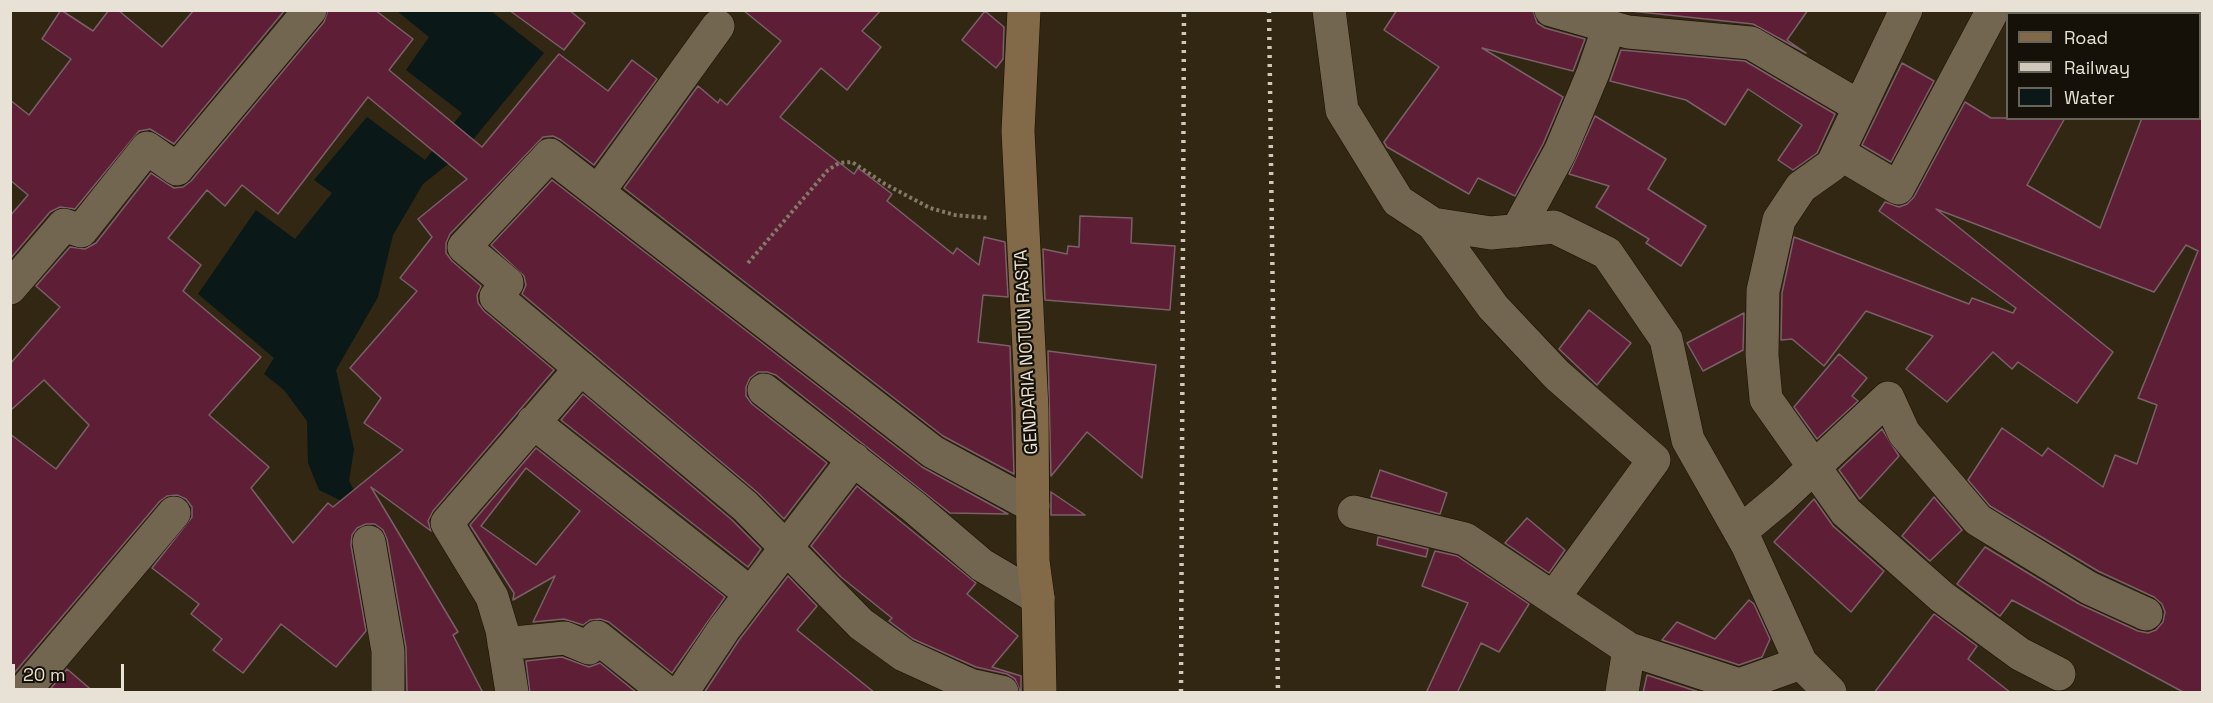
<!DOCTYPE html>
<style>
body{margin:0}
#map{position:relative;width:2213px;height:703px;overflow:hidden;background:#312713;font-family:"Space Grotesk",sans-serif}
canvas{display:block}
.frame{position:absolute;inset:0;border:12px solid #e8e1d5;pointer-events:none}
.legend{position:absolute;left:2006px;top:12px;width:195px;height:108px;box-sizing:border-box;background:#151108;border:2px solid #69645a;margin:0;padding:8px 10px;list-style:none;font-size:18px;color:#e8e1d5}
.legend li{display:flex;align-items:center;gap:12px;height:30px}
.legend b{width:30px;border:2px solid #69645a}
.scale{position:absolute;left:12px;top:664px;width:112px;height:27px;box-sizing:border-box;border:3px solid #e8e1d5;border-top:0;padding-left:8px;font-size:18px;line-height:21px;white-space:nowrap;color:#e8e1d5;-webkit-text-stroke:4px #151108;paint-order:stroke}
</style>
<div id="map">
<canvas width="2213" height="703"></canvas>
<div class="frame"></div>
<ul class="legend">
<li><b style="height:8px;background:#826a48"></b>Road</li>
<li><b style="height:8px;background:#d0c8bb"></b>Railway</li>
<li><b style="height:16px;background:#0a1818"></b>Water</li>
</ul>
<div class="scale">20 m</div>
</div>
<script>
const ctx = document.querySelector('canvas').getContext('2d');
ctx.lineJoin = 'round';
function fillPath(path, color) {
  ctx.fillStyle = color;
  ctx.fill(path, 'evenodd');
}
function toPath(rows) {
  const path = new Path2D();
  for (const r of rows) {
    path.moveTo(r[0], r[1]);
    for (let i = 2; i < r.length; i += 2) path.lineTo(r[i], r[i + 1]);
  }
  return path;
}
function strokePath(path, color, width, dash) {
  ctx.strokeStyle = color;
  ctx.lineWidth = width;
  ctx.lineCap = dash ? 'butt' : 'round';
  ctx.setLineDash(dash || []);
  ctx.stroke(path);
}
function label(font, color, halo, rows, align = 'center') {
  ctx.font = font + ' "Space Grotesk",sans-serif';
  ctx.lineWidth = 4.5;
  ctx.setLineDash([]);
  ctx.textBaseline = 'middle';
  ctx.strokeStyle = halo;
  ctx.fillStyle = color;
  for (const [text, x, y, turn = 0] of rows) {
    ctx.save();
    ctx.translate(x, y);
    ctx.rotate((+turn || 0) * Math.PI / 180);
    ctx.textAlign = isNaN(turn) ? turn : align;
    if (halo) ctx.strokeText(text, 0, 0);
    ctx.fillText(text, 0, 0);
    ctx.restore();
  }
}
const water = toPath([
 [397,11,491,11,544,53,462,153,423,184,393,235,378,297,336,370,354,449,349,481,359,499,352,506,319,490,308,463,307,421,284,390,264,374,274,358,198,294,256,210,295,239,332,193,314,180,367,117,425,160,462,113,406,70,429,37]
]);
const building = toPath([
 [61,10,93,31,109,10,118,10,162,47,194,10,285,10,174,144,150,129,139,131,75,209,60,207,50,212,10,259,10,216,28,195,10,180,10,100,29,115,71,59,42,39,61,10],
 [328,10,375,10,413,39,389,70,482,147,559,54,608,91,632,60,657,79,594,165,561,140,553,136,543,137,450,234,446,243,446,253,452,261,481,286,477,295,478,303,484,311,554,370,433,511,428,521,431,531,371,487,458,632,453,635,483,693,407,693,406,648,387,539,383,530,375,524,366,524,357,528,352,535,351,545,366,631,336,667,281,624,243,673,213,650,222,639,191,614,199,604,152,568,192,517,192,507,186,499,177,495,167,496,160,501,10,678,10,434,56,469,89,425,44,380,10,411,10,364,60,307,36,286,70,247,85,249,96,243,151,173,174,188,183,187,191,181,324,22,328,10],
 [368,97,467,179,418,219,432,237,400,278,417,291,350,368,381,398,364,423,403,450,333,507,328,503,293,543,251,488,269,467,209,415,261,357,183,291,201,265,168,238,207,190,225,206,242,185,278,214,368,97],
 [509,10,569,10,585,23,564,50,509,10],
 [743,10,881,10,862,31,881,47,847,90,821,68,780,117,854,174,858,168,892,194,887,201,953,254,957,248,979,265,984,237,1005,242,1008,297,983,295,978,342,1010,346,1014,474,943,436,624,188,698,86,718,103,720,99,727,105,781,41,743,10],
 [1397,10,1533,10,1537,23,1545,28,1585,39,1573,71,1482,48,1563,97,1543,144,1515,196,1478,178,1469,194,1387,147,1384,142,1439,67,1384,30,1397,10],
 [1621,10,1808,10,1787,40,1806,53,1753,24,1621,10],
 [985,11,1004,27,1003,59,996,68,962,40,985,11],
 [1621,50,1745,61,1835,114,1817,153,1793,170,1778,160,1802,125,1748,89,1725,125,1686,100,1610,81,1621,50],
 [1902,63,1934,81,1891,162,1862,145,1902,63],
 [1965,102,1991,118,2065,118,2027,185,2100,228,2142,118,2202,118,2202,693,2185,693,2012,600,2000,616,1957,584,1985,547,2079,604,2138,631,2148,633,2156,630,2163,622,2165,612,2162,604,2154,597,2098,571,1990,506,1968,480,2002,428,2042,456,2048,448,2103,487,2115,455,2137,464,2157,405,2138,398,2198,251,2186,245,2154,292,1936,209,2113,352,2077,403,2018,362,2012,369,1993,352,1947,402,1906,369,1933,336,1866,311,1824,366,1792,339,1781,340,1782,293,1794,237,1969,304,1972,298,2013,313,2016,308,1879,211,1885,202,1899,207,1907,204,1914,197,1965,102],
 [1595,116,1666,159,1648,189,1706,226,1681,266,1646,243,1649,239,1596,207,1609,186,1569,174,1595,116],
 [552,180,922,467,1008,514,950,513,776,375,767,372,758,372,750,378,746,387,746,396,752,404,827,463,784,519,757,492,522,294,526,285,524,276,491,245,552,180],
 [1080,216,1132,218,1131,243,1175,246,1170,310,1045,300,1043,249,1067,254,1068,246,1079,247,1080,216],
 [1589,310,1631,343,1597,385,1559,349,1589,310],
 [1744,313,1743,350,1703,371,1687,343,1744,313],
 [1048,351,1156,365,1142,478,1087,432,1051,476,1048,351],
 [1839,354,1867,378,1852,396,1858,401,1817,439,1794,407,1839,354],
 [583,394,732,520,761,549,748,567,561,420,583,394],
 [1882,429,1899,456,1860,499,1839,470,1882,429],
 [536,448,725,597,672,673,609,622,600,619,590,620,583,625,564,619,533,622,555,576,513,600,514,593,470,525,536,448],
 [526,468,580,511,536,565,481,526,526,468],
 [1380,470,1447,493,1440,514,1371,497,1380,470],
 [857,486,976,583,967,594,1018,636,992,667,1021,676,1021,693,1015,679,1007,674,976,667,913,639,889,621,892,618,841,577,811,546,857,486],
 [1051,492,1085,515,1051,515,1051,492],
 [1934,497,1962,530,1930,561,1902,536,1934,497],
 [1814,499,1833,526,1884,571,1851,612,1774,542,1814,499],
 [1527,518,1565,550,1549,573,1505,543,1527,518],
 [1378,537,1428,549,1426,557,1377,545,1378,537],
 [1435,551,1457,556,1529,604,1499,652,1481,643,1457,693,1426,693,1468,603,1422,586,1435,551],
 [788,576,817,606,797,630,875,693,704,693,739,640,788,576],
 [1749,600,1754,604,1770,639,1762,657,1739,665,1662,640,1677,622,1715,639,1749,600],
 [1934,614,1977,646,1968,659,2011,693,1874,693,1934,614],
 [562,657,589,667,600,663,637,693,530,693,526,661,562,657],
 [67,669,95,693,47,693,67,669],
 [1647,675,1702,693,1643,693,1647,675]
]);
const path = toPath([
 [748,263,828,170,839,163,852,162,885,184,930,208,955,215,988,218]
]);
const street = toPath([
 [1329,10,1342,110,1398,201,1433,224,1491,233,1554,227,1607,253,1666,339,1688,440,1747,544,1801,663,1830,692],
 [1551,10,1628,32,1751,43,1860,107],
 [1906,10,1832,165,1801,187,1779,220,1763,291,1762,355,1766,399,1846,512,1942,597,2020,654,2059,674],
 [1839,153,1898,188,1993,10],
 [598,192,718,26],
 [1433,224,1493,307,1557,375,1654,460,1554,597],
 [1517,231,1560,152,1593,73,1609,27],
 [10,288,64,225,81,231,147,148,177,169,310,10],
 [764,390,914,507,982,565,1038,598],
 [533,422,751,594],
 [1354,512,1465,539,1629,649,1739,685,1801,663],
 [1740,532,1782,497,1888,398,1904,433,1978,520,2089,588,2146,614],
 [369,542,388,651,388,692],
 [504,644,565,638,589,648,597,637,666,692],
 [23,692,174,513],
 [512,692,502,630,492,597,447,523,581,368],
 [682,692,724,629,854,459],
 [1002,692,970,685,904,655,861,624,745,506,496,297,507,283,464,247,550,155,933,452,1033,506],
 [1622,692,1629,649]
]);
const secondary = toPath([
 [1024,10,1018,131,1032,409,1033,561,1038,598,1040,692]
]);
const rail = toPath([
 [1269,10,1278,692],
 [1181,692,1184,10]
]);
const streetNames = [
 ["GENDARIA NOTUN RASTA",1027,352,-93]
];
fillPath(water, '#0a1818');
fillPath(building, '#5d1e36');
strokePath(building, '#7b6068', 1.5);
strokePath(street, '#190f00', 34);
strokePath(secondary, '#190f00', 34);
strokePath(path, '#827969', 4, [3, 3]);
strokePath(street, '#726650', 33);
strokePath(secondary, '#826a48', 33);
strokePath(rail, '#d0c8bb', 4.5, [3, 6]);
label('18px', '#e8e1d5', '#151108', streetNames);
</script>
